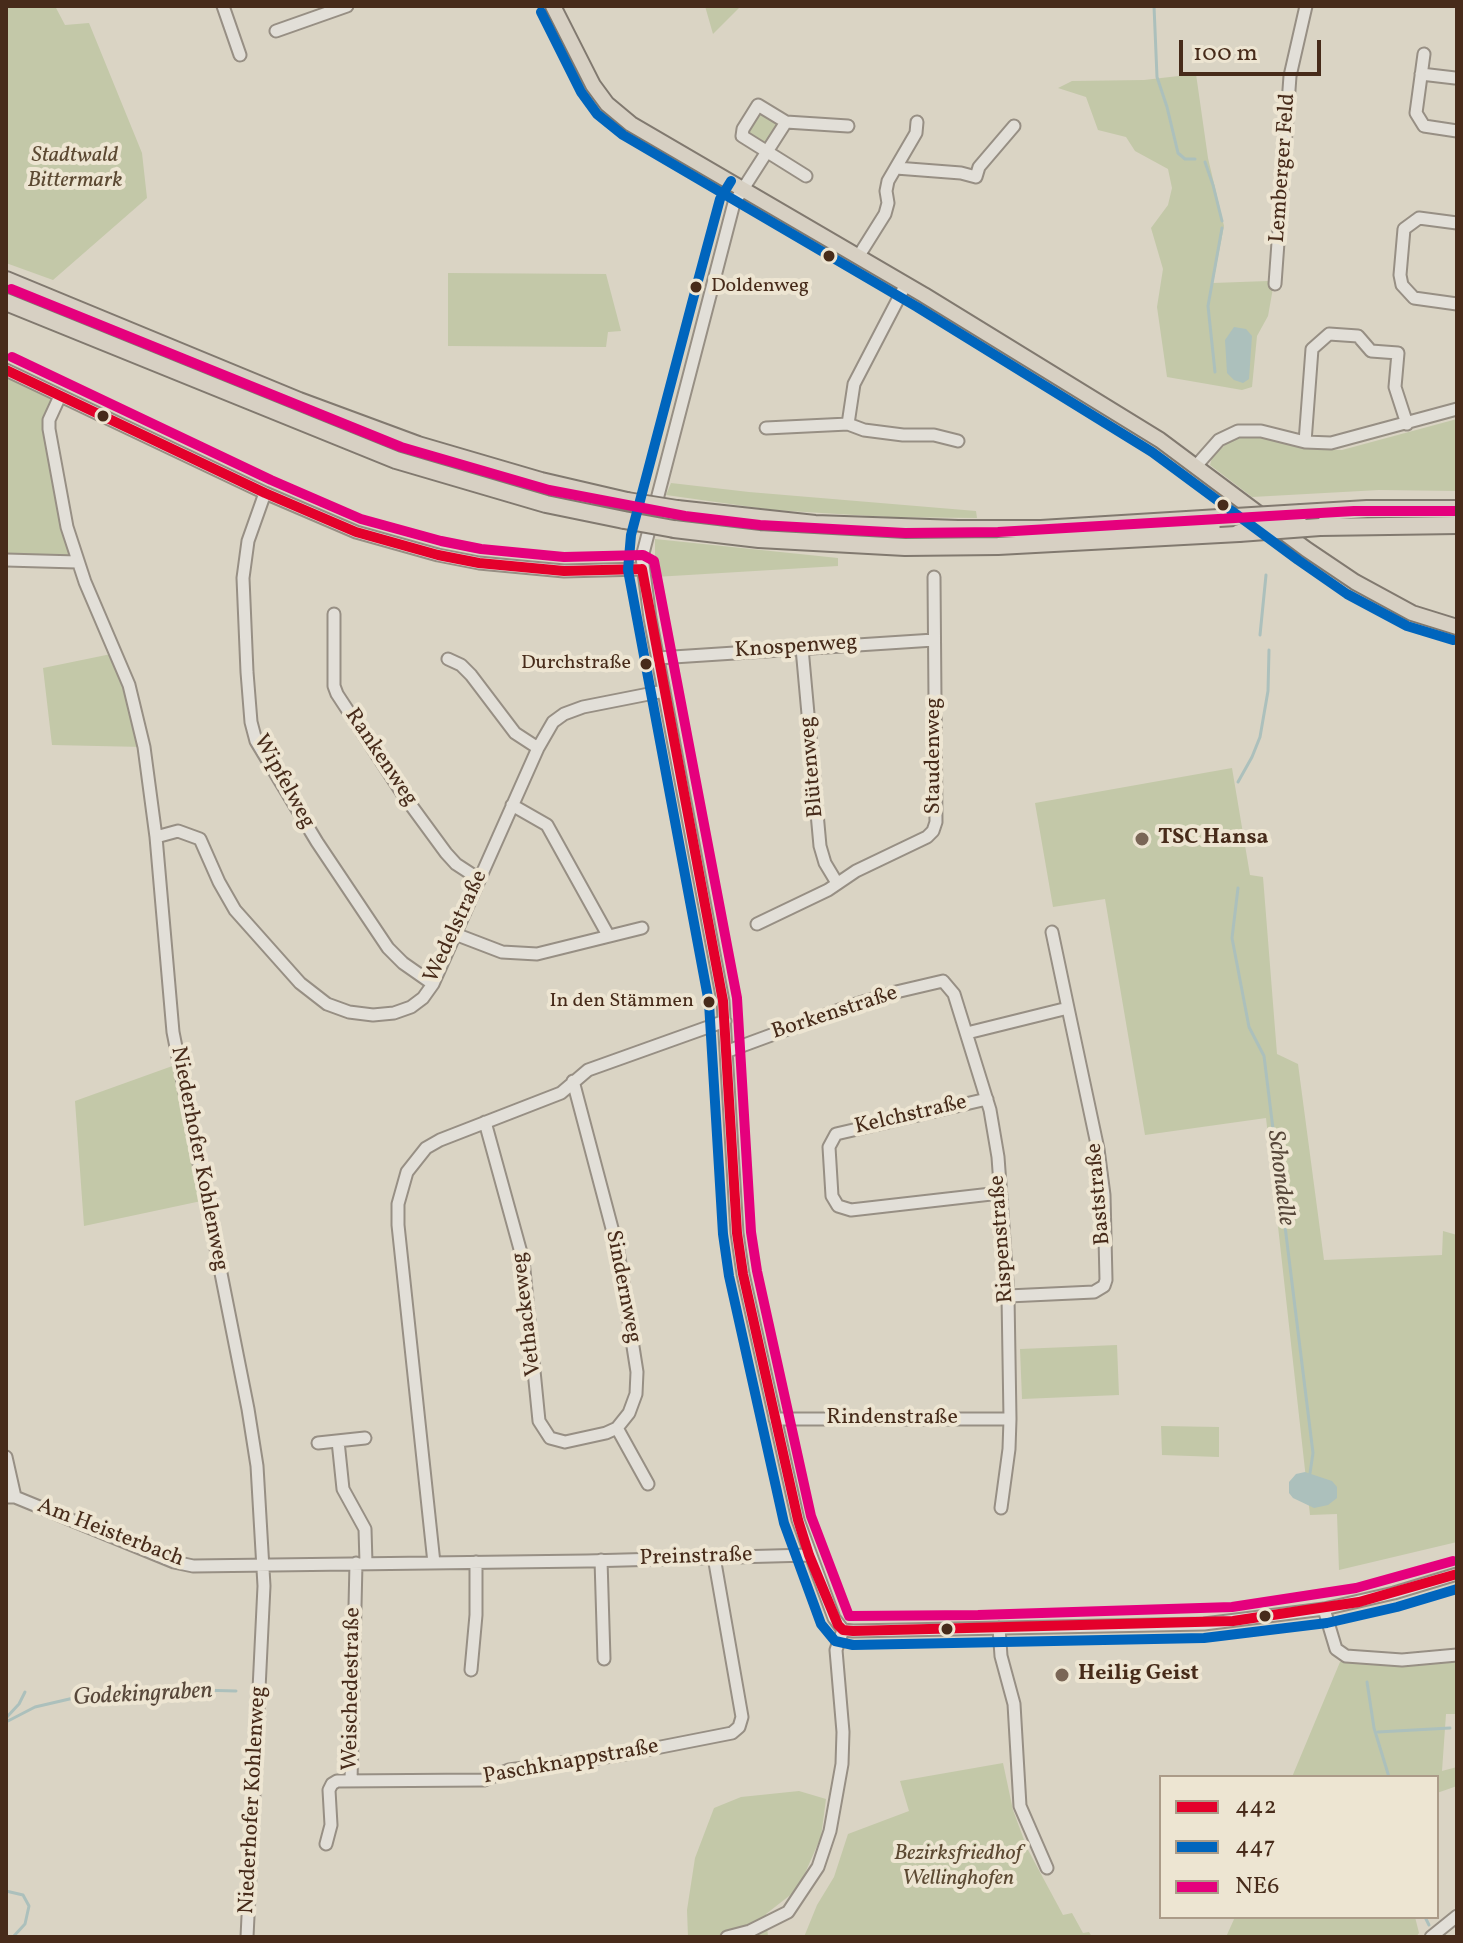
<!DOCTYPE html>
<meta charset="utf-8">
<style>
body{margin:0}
#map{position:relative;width:1463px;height:1943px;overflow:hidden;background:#dad4c4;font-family:Vollkorn,serif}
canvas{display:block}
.frame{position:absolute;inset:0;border:8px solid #472b1a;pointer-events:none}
.legend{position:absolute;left:1159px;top:1775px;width:280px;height:144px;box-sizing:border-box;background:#ede5d2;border:2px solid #ab9b88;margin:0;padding:10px 14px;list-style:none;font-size:24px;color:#472b1a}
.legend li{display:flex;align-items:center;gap:16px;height:40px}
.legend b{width:40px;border:2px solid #ab9b88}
.scale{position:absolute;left:1179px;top:40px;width:142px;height:36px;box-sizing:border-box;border:4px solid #472b1a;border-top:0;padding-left:10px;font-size:24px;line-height:28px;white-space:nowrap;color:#472b1a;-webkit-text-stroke:6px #ede5d2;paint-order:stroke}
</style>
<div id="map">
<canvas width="1463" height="1943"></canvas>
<div class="frame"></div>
<ul class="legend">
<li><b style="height:10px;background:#e4002b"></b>442</li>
<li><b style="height:10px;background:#0065bd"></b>447</li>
<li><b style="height:10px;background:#e5007d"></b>NE6</li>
</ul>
<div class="scale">100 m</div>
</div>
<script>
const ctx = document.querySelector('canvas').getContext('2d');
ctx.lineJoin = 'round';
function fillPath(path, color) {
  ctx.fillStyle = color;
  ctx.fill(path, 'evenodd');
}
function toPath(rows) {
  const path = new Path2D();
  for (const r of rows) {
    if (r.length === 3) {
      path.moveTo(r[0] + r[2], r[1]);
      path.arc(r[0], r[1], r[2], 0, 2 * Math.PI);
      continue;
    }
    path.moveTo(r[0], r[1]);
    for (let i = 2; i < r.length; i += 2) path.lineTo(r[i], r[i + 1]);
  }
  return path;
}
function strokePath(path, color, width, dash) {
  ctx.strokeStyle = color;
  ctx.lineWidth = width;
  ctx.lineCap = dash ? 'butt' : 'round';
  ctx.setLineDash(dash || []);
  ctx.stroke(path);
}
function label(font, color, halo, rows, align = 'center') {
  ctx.font = font + ' Vollkorn,serif';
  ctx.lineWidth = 8;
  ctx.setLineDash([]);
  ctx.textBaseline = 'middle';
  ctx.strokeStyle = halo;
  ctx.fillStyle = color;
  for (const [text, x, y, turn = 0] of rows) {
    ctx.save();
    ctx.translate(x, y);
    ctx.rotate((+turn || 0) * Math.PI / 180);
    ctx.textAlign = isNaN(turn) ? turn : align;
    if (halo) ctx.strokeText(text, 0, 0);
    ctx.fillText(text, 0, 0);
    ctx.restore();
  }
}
const green = toPath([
 [6,6,55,6,65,25,89,23,142,153,147,198,53,280,6,263],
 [705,6,741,6,713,34],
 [1196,74,1208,158,1224,226,1213,283,1268,281,1273,288,1268,316,1257,336,1252,387,1242,390,1167,377,1157,307,1163,269,1151,228,1168,205,1172,188,1168,169,1135,151,1126,137,1098,130,1086,97,1058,88,1072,81,1144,80],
 [763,128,14],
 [448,273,606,274,621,331,608,332,606,347,448,346],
 [6,370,60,396,49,419,77,562,6,560],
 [1457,419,1457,491,1379,490,1252,497,1210,465,1212,458,1226,444,1236,438,1256,437,1317,449,1342,450],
 [671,483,749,492,976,511,977,518,887,517,773,510,666,495],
 [655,539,838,558,838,566,655,577],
 [116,653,144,747,52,745,43,668],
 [1232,768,1250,875,1263,877,1277,1054,1298,1064,1324,1260,1442,1255,1443,1231,1457,1235,1457,1542,1339,1570,1337,1514,1310,1515,1266,1118,1145,1135,1105,899,1053,907,1035,803],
 [178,1064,206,1200,84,1226,75,1101],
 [1117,1345,1119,1395,1022,1399,1020,1349],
 [1161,1426,1219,1427,1219,1457,1162,1455],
 [1457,1658,1457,1714,1446,1714,1442,1771,1457,1767,1457,1786,1437,1793,1437,1777,1292,1777,1340,1662],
 [1003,1763,1013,1810,1027,1848,1063,1915,1072,1913,1083,1933,1089,1932,1092,1937,804,1937,817,1905,834,1877,848,1834,909,1811,900,1781],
 [799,1791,826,1799,821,1837,798,1889,766,1914,768,1937,688,1937,687,1910,695,1858,714,1808,741,1797],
 [1235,1917,1415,1917,1419,1933,1416,1937,1226,1937]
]);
const water = toPath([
 [1234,327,1246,329,1252,336,1249,379,1243,383,1234,380,1227,373,1225,340],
 [1305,1472,1332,1481,1337,1487,1337,1498,1328,1505,1314,1508,1293,1498,1289,1493,1289,1482,1296,1474]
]);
const stream = toPath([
 [1154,6,1157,77,1167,107,1178,153,1185,159,1195,159],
 [1205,162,1213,185,1222,221],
 [1215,372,1208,306,1222,228],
 [1260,635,1266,575],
 [1238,782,1252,757,1260,737,1268,691,1269,650],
 [1238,888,1232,938,1249,1027,1264,1056,1313,1453,1310,1473],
 [1367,1682,1374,1728,1389,1777],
 [6,1718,19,1704,25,1692],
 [6,1722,35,1707,78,1697,199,1690,236,1691],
 [1378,1732,1450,1728],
 [6,1891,23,1895,29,1906,25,1924,13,1937],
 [1425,1917,1429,1925]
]);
const minor = toPath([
 [223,6,240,55],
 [276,31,347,6],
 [1424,54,1416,113,1424,126,1457,131],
 [1421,74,1455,78],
 [786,122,758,105,743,129,742,136,806,176],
 [848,126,786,122,734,203,642,557,650,618,723,1001,737,1233,743,1274,798,1520,834,1618,843,1630,853,1631,1204,1624,1324,1609,1394,1593,1457,1574],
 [896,168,961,173,976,177,979,167,1014,126],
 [1457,223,1419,218,1404,229,1400,275,1402,285,1414,298,1457,304],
 [858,257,885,214,888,203,886,191,888,181,916,133,917,122],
 [1275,284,1290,76,1306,6],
 [6,370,265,493,356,532,438,555,479,563,564,571,642,569],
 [60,396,49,420,49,429,67,527,85,582,129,685,144,747,156,837,173,1032,248,1409,257,1466,264,1586,247,1937],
 [848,424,854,384,906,284],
 [766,428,848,424,864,430,903,435,934,435,958,441],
 [1305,442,1312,349,1329,334,1358,336,1371,351,1398,353,1395,387,1407,424],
 [1196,466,1219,440,1238,431,1261,431,1305,442,1331,443,1457,409],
 [265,493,248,541,243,578,247,672,251,722,256,741,317,842,388,948,403,963,433,984],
 [6,560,77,562],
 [334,614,334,686,337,694,402,793,446,853,456,864,479,879],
 [802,648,820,846,825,863,837,883],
 [658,658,934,640],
 [448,659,461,665,471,675,515,733,538,748],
 [512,805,547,825,608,935],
 [156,837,178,831,200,839,219,882,235,910,300,983,327,1004,349,1012,373,1015,394,1013,411,1007,423,998,433,984,538,748,553,722,564,714,583,707,664,691],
 [757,924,828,890,856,871,927,837,933,831,936,822,934,577],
 [1052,932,1068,1008],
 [455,934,502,952,537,954,642,928],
 [967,1033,1068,1008,1098,1149,1104,1195,1106,1280,1104,1286,1094,1292,1008,1296],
 [728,1051,850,1006,896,992,943,981,954,994,990,1110,998,1157,1008,1296,1010,1419,1009,1449,1001,1508],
 [987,1099,836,1134,829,1147,832,1196,838,1206,851,1210,1000,1193],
 [485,1122,523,1260,539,1421,550,1438,565,1442,606,1433,617,1428,629,1413,636,1394,637,1372,618,1251,573,1081],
 [775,1419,1010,1419],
 [617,1428,648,1484],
 [338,1441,343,1489,365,1529,366,1563],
 [318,1443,365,1438],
 [6,1457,15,1497],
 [6,1497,15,1497,174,1562,193,1566,587,1561,809,1555],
 [601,1560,604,1659],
 [434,1563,398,1225,398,1204,407,1172,426,1148,440,1140,561,1093,588,1070,725,1021],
 [1324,1609,1336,1649,1346,1656,1402,1660,1457,1655],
 [999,1628,1001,1656,1014,1704,1020,1806,1047,1868],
 [471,1670,476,1615,476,1562],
 [351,1781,356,1563],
 [326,1844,331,1825,329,1790,332,1784,337,1781,484,1780,509,1770,620,1755,732,1733,739,1727,742,1717,714,1557],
 [727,1937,750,1931,788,1912,818,1867,830,1831,842,1764,843,1732,836,1650,843,1630],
 [1431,1937,1457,1916]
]);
const major = toPath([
 [553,6,593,85,607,104,631,124,924,295,1160,440,1306,549,1355,582,1412,613,1457,627]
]);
const highway = toPath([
 [6,280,299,401,418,445,541,481,627,501],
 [6,302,396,460,546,504,624,520],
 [677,509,815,524,958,529,1041,529,1219,518],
 [1301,513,1367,509,1457,509],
 [1320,527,1457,525],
 [674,529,759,539,905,547,998,546,1239,533]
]);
const highwayBridge = toPath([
 [627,501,677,509],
 [1219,518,1301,513],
 [624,520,674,529],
 [1239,533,1320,527]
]);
const bus1 = toPath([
 [6,370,265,493,356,532,438,555,479,563,564,571,642,569],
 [642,569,723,1001,737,1233,743,1274,798,1520,809,1555,838,1625,843,1630,853,1631,1233,1621,1359,1602,1457,1574]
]);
const bus2 = toPath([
 [541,12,581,92,597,114,623,135,917,307,1152,452,1298,560,1347,594,1407,626,1453,640],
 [731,181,720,199,692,303,631,535,628,570,709,1003,723,1234,729,1276,784,1523,821,1624,835,1641,853,1645,1204,1638,1327,1623,1397,1607,1457,1589]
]);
const bus3 = toPath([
 [11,289,401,447,549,490,685,516,760,525,905,533,998,532,1354,511,1457,511],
 [12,357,271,480,361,519,441,541,481,549,564,557,643,555,654,561,737,998,751,1232,757,1271,811,1516,849,1616,978,1615,1232,1607,1356,1588,1453,1561]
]);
const markers = [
 [829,256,7,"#472b1a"],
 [696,287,7,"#472b1a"],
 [103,416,7,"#472b1a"],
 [1223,505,7,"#472b1a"],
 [646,664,7,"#472b1a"],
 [1142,839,8,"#7a6656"],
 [709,1002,7,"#472b1a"],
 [1265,1616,7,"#472b1a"],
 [947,1629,7,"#472b1a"],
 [1062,1675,8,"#7a6656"]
];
const busNames = [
 ["Doldenweg",711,287,"left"],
 ["Durchstraße",631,664],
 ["In den Stämmen",694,1002]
];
const parkNames = [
 ["Stadtwald",75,157],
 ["Bittermark",75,182],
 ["Bezirksfriedhof",958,1855],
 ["Wellinghofen",958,1880]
];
const streetNames = [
 ["Lemberger Feld",1284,168,-86],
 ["Knospenweg",796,648,-4],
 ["Staudenweg",935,756,-90],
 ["Rankenweg",380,758,56],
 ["Blütenweg",813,767,-95],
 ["Wipfelweg",283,782,61],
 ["Wedelstraße",457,927,-65],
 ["Borkenstraße",835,1014,-18],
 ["Kelchstraße",911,1116,-13],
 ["Niederhofer Kohlenweg",198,1159,79],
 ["Baststraße",1100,1194,-95],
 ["Rispenstraße",1003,1239,-94],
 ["Sindernweg",622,1287,79],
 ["Vethackeweg",528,1314,-97],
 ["Rindenstraße",892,1419],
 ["Am Heisterbach",110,1534,21],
 ["Preinstraße",696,1558,-2],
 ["Weischedestraße",353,1689,-89],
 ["Paschknappstraße",571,1763,-10],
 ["Niederhofer Kohlenweg",254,1800,-87]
];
const poiNames = [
 ["TSC Hansa",1158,839],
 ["Heilig Geist",1078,1675]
];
const waterNames = [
 ["Schondelle",1279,1178,83],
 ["Godekingraben",143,1696,-3]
];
fillPath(green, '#c3c8a8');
fillPath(water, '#acc0bc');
strokePath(stream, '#acc0bc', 3);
strokePath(minor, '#978f84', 15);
strokePath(major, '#81796f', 18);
strokePath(highway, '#81796f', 20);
strokePath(minor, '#e2dfd8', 11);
strokePath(major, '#d7d0c3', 14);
strokePath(highway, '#d7d0c3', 16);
strokePath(highwayBridge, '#81796f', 20, []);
strokePath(highwayBridge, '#d7d0c3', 16);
strokePath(bus1, '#e4002b', 10);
strokePath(bus2, '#0065bd', 10);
strokePath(bus3, '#e5007d', 10);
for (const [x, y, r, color] of markers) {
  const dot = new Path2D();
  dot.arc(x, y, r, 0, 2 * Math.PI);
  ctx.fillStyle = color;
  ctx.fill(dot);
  strokePath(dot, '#ede5d2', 3);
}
label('20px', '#472b1a', '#ede5d2', busNames, 'right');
label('italic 22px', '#5c4932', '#ede5d2', parkNames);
label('22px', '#472b1a', '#ede5d2', streetNames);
label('bold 22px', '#472b1a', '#ede5d2', poiNames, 'left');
label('italic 24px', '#57473a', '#ede5d2', waterNames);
</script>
